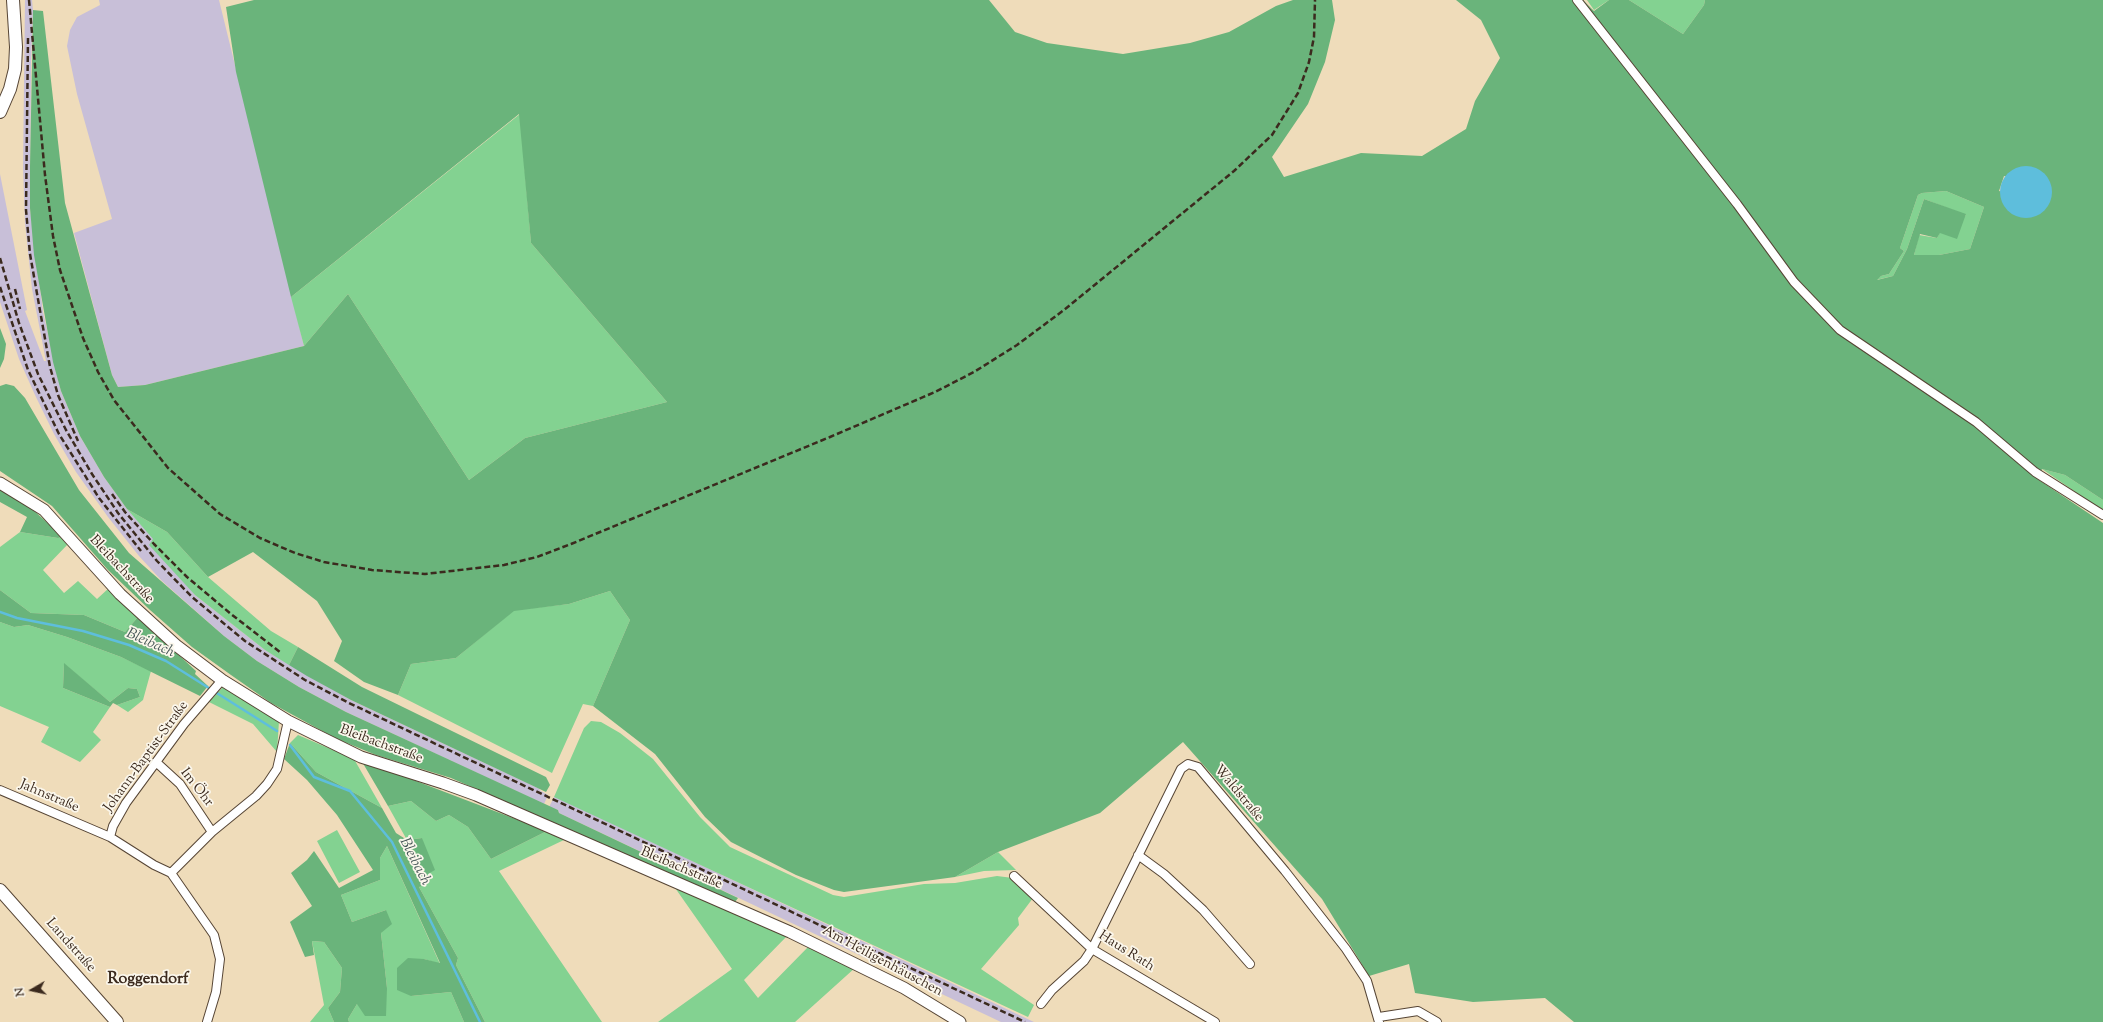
<!DOCTYPE html>
<meta charset="utf-8">
<style>
body{margin:0}
#map{position:relative;width:2103px;height:1022px;overflow:hidden;background:#efdcba;font-family:"Sorts Mill Goudy",serif}
canvas{display:block}
.north{position:absolute;left:12px;top:970px;width:40px;height:40px;-webkit-text-stroke:3px #fbf7ec;paint-order:stroke;rotate:261deg;font-size:11px;font-weight:700;line-height:16px;text-align:center;color:#3b2a1e}
.north::after{content:'';display:block;margin:auto;width:14px;height:18px;background:#3b2a1e;clip-path:polygon(50% 0,100% 100%,50% 72%,0 100%)}
</style>
<div id="map">
<canvas width="2103" height="1022"></canvas>
<div class="north">N</div>
</div>
<script>
const ctx = document.querySelector('canvas').getContext('2d');
ctx.lineJoin = 'round';
function fillPath(path, color) {
  ctx.fillStyle = color;
  ctx.fill(path, 'evenodd');
}
function toPath(rows) {
  const path = new Path2D();
  for (const r of rows) {
    if (r.length === 3) {
      path.moveTo(r[0] + r[2], r[1]);
      path.arc(r[0], r[1], r[2], 0, 2 * Math.PI);
      continue;
    }
    path.moveTo(r[0], r[1]);
    for (let i = 2; i < r.length; i += 2) path.lineTo(r[i], r[i + 1]);
  }
  return path;
}
function strokePath(path, color, width, dash) {
  ctx.strokeStyle = color;
  ctx.lineWidth = width;
  ctx.lineCap = dash ? 'butt' : 'round';
  ctx.setLineDash(dash || []);
  ctx.stroke(path);
}
function label(font, color, halo, rows, align = 'center') {
  ctx.font = font + ' "Sorts Mill Goudy",serif';
  ctx.lineWidth = 3.5;
  ctx.setLineDash([]);
  ctx.textBaseline = 'middle';
  ctx.strokeStyle = halo;
  ctx.fillStyle = color;
  for (const [text, x, y, turn = 0] of rows) {
    ctx.save();
    ctx.translate(x, y);
    ctx.rotate((+turn || 0) * Math.PI / 180);
    ctx.textAlign = isNaN(turn) ? turn : align;
    if (halo) ctx.strokeText(text, 0, 0);
    ctx.fillText(text, 0, 0);
    ctx.restore();
  }
}
const industrial = toPath([
 [25,0,32,0,33,10,31,63,30,208,43,312,61,391,80,436,104,477,127,509,154,539,195,595,265,650,351,700,540,789,539,790,548,795,544,804,346,712,299,687,257,661,224,636,162,581,139,556,108,517,76,472,54,434,35,395,19,359,0,302,0,174,27,310,25,311,44,361,46,361,32,289,25,223,23,167],
 [99,0,219,0,304,346,145,385,118,387,112,375,74,233,112,219,77,94,67,46,70,30,77,17,100,5],
 [554,797,563,800,1034,1022,1001,1022,559,813,558,810,549,807]
]);
const green = toPath([
 [1587,0,1609,0,1594,10],
 [1629,0,1705,0,1704,5,1683,34],
 [520,114,531,243,667,402,525,438,469,480,348,294,304,346,291,297],
 [1946,191,1984,207,1970,249,1939,255,1914,255,1919,235,1937,238,1940,232,1966,215,1924,199,1907,249,1893,276,1876,280,1881,276,1889,274,1904,251,1900,248,1918,195,1922,193],
 [2042,469,2065,475,2103,500,2103,511],
 [127,509,167,532,208,577,271,631,298,647,289,665,265,650,195,595,149,545,153,539],
 [20,532,58,538,63,537,69,543,43,570,64,593,78,581,97,599,109,588,138,617,125,632,84,615,31,613,0,590,0,547],
 [610,591,630,620,593,706,583,704,552,773,398,695,411,664,456,658,514,610,569,604],
 [0,622,14,627,28,625,67,637,121,657,151,671,143,700,128,712,117,705,140,697,137,689,128,688,110,702,64,664,63,688,110,707,93,732,101,740,80,762,41,742,49,727,0,706],
 [223,687,279,721,277,752,253,724,209,702],
 [591,721,601,722,620,733,653,759,700,817,730,847,833,895,844,897,924,884,955,883,997,876,1013,878,1033,898,1018,918,1019,925,981,969,1034,1005,1028,1017,554,797,584,728],
 [298,735,354,759,382,808,316,772,290,743],
 [411,801,436,821,449,815,468,827,491,859,547,831,566,839,499,871,602,1022,485,1022,456,965,458,958,419,887,424,876,422,838,407,840,388,806],
 [337,830,360,872,339,883,317,841],
 [387,846,440,964,424,959,411,996,451,992,464,1022,349,1022,348,1019,357,1004,387,988,381,933,386,910,352,922,341,895,380,880,380,858],
 [998,852,1016,870,984,871,955,877],
 [673,885,788,935,744,980,758,998,810,945,856,967,795,1022,658,1022,732,969],
 [312,941,324,942,342,968,340,992,328,1008,334,1022,310,1022,324,1005]
]);
const forest = toPath([
 [254,0,989,0,1015,32,1047,43,1123,54,1190,43,1229,32,1276,6,1293,0,1332,0,1335,20,1325,62,1308,104,1272,157,1284,177,1361,153,1422,156,1466,129,1475,101,1500,58,1481,20,1456,0,1583,0,1594,11,1609,0,1629,0,1683,34,1704,5,1705,0,2103,0,2103,500,2065,475,2042,469,2039,480,2103,523,2103,1022,1574,1022,1545,998,1473,1002,1415,993,1409,964,1369,976,1322,899,1183,742,1100,813,998,852,955,877,844,892,834,890,796,875,731,842,705,817,655,754,593,706,630,620,610,591,569,604,514,611,456,658,411,664,398,695,364,682,334,661,342,641,317,601,253,552,208,577,167,532,127,509,104,477,80,436,61,391,53,362,34,255,30,208,30,166,33,10,43,11,65,203,112,375,118,387,145,385,304,346,348,294,469,480,525,438,667,402,531,243,519,114,291,297,236,72,226,7],
 [2004,176,2051,186,2049,203,1999,191],
 [1946,191,1984,207,1970,249,1939,255,1914,255,1920,234,1937,238,1940,233,1957,239,1966,214,1924,199,1907,249,1893,276,1877,280,1881,276,1889,274,1904,251,1900,248,1918,195,1922,193],
 [0,328,6,344,4,359,0,368],
 [6,384,14,386,25,398,79,490,129,553,224,636,257,661,299,687,346,712,558,810,559,813,738,898,735,902,451,778,376,755,337,739,271,703,231,675,192,647,150,610,108,570,52,506,0,471,0,386],
 [0,489,30,507,63,537,58,538,20,532,27,517,0,502],
 [0,590,31,613,84,615,125,632,138,617,196,671,195,674,208,686,200,696,121,657,67,637,28,625,14,627,0,622],
 [298,647,362,687,546,777,550,785,546,792,351,700,307,676,289,665],
 [64,663,110,702,128,688,137,689,140,697,117,705,113,703,110,707,63,688],
 [290,743,316,772,382,808,396,833,407,840,422,838,435,870,424,876,428,883,419,887,458,958,456,965,485,1022,464,1022,451,992,411,996,397,990,397,968,408,958,424,959,440,963,387,846,380,858,380,880,341,895,352,922,386,910,392,924,381,933,387,988,386,1016,365,1016,357,1004,348,1019,349,1022,334,1022,328,1008,340,992,342,968,324,942,312,941,314,955,305,957,290,922,312,906,291,873,307,860,314,851,339,888,373,870,337,815,307,780,284,759],
 [361,760,547,831,491,859,468,827,449,815,436,821,411,801,388,806]
]);
const water = toPath([
 [2026,192,26]
]);
const stream = toPath([
 [0,612,17,618,83,631,129,645,166,661,277,731],
 [290,745,314,777,350,791,392,842,480,1022]
]);
const street = toPath([
 [1577,0,1737,204,1794,282,1840,330,1976,422,2035,472,2103,515],
 [156,762,180,784,212,832],
 [0,790,110,837],
 [1138,855,1164,874,1203,910,1250,964],
 [171,873,212,832,256,796,267,784,277,769,288,721],
 [1014,876,1092,949,1215,1022],
 [1041,1004,1052,990,1084,961,1092,949,1181,769,1188,764,1198,767,1285,871,1346,949,1367,981,1379,1022],
 [1379,1017,1418,1011,1437,1022],
 [207,1022,216,992,220,959,214,935,171,873,154,865,110,837,113,826,126,803,184,724,222,680]
]);
const secondary = toPath([
 [0,483,44,510,120,594,177,646,222,680,288,721,361,757,443,783,476,795,790,932,904,988,960,1022]
]);
const primary = toPath([
 [0,112,10,89,15,69,16,47,13,0],
 [0,890,117,1022]
]);
const rail = toPath([
 [29,0,45,175,53,236,60,270,83,338,98,372,114,400,168,468,220,514,260,538,295,553,324,562,372,570,425,574,504,565,537,557,571,544,830,437,935,392,974,372,1017,345,1064,310,1234,171,1272,135,1298,93,1309,62,1314,37,1315,0],
 [28,38,26,210,30,254,50,367,58,395,78,441],
 [0,258,19,323,38,374,66,430,92,474,118,513,157,561,192,597,245,641,305,680,349,703,1025,1022],
 [0,287,28,370,59,434,99,498,141,551],
 [15,289,20,309],
 [112,494,125,512,154,544,187,577,231,614,280,652]
]);
const streetNames = [
 ["Bleibachstraße",121,570,47],
 ["Bleibachstraße",381,745,20],
 ["Johann-Baptist-Straße",147,757,-54],
 ["Im Öhr",196,788,52],
 ["Waldstraße",1238,794,50],
 ["Jahnstraße",49,797,23],
 ["Bleibachstraße",681,869,23],
 ["Landstraße",70,946,48],
 ["Haus Rath",1126,952,32],
 ["Am Heiligenhäuschen",882,962,28]
];
const waterNames = [
 ["Bleibach",150,644,24],
 ["Bleibach",414,862,63]
];
const quarterNames = [
 ["Roggendorf",148,980]
];
fillPath(industrial, '#c8bfd8');
fillPath(green, '#83d291');
fillPath(forest, '#6ab47b');
fillPath(water, '#5ebedc');
strokePath(stream, '#5ebedc', 2.5);
strokePath(street, '#564535', 10);
strokePath(secondary, '#564535', 13);
strokePath(primary, '#564535', 14);
strokePath(street, '#fff', 8);
strokePath(secondary, '#fff', 11);
strokePath(primary, '#fff', 12);
strokePath(rail, '#3b2a1e', 2.5, [6, 3]);
label('14px', '#3b2a1e', '#fbf7ec', streetNames);
label('italic 15px', '#465657', '#fbf7ec', waterNames);
label('bold 16px', '#3b2a1e', '#fbf7ec', quarterNames);
</script>
